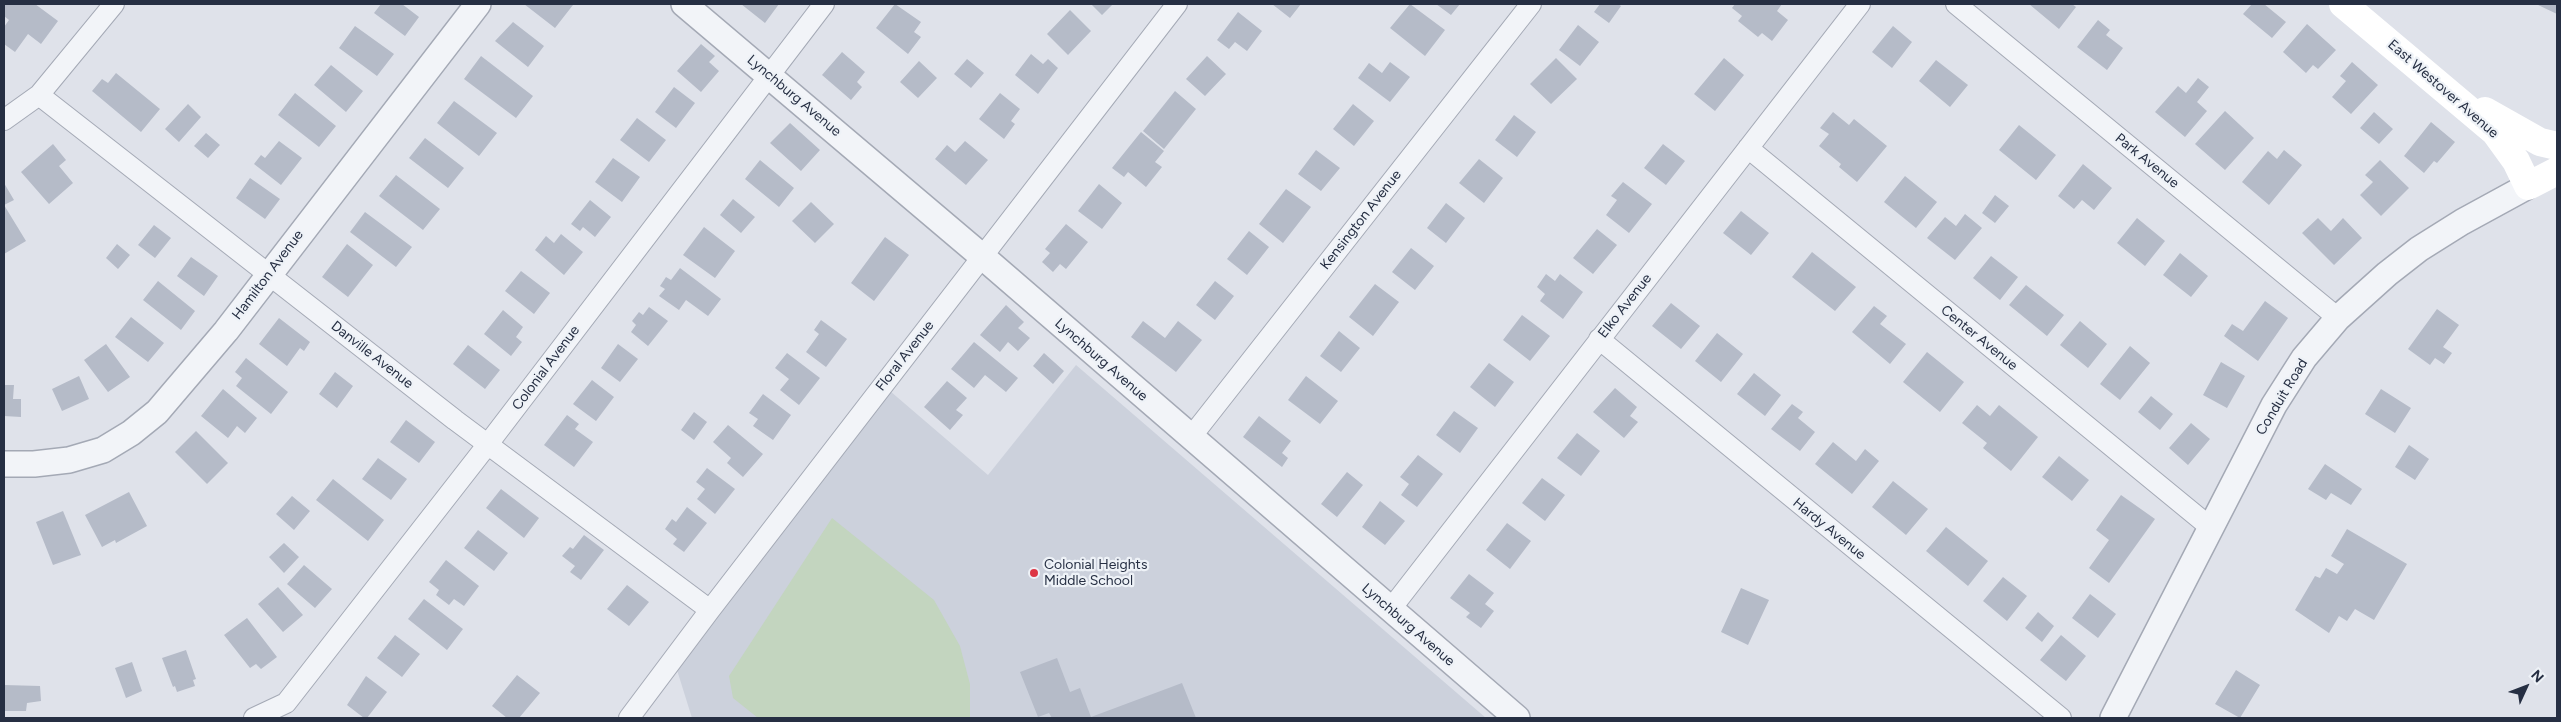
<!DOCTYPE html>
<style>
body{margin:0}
#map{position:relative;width:2561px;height:722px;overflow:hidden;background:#dfe2ea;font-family:Figtree,sans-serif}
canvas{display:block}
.frame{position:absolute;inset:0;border:5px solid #262f43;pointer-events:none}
.north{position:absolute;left:2501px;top:662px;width:50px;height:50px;-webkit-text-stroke:4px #eef2f7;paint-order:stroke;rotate:47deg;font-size:14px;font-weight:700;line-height:20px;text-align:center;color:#262f43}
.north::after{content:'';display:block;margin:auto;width:18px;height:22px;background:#262f43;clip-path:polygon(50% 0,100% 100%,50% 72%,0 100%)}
</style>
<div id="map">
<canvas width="2561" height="722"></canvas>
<div class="frame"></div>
<div class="north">N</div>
</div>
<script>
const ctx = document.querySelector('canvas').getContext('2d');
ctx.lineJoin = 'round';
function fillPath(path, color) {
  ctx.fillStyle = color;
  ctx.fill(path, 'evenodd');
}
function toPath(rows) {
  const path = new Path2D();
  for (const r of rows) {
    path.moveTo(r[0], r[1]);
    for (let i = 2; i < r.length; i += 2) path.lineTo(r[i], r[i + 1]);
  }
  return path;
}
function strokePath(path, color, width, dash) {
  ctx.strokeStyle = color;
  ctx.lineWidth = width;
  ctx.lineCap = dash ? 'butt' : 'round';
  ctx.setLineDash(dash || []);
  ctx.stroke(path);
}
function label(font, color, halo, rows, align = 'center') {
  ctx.font = font + ' Figtree,sans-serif';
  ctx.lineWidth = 4.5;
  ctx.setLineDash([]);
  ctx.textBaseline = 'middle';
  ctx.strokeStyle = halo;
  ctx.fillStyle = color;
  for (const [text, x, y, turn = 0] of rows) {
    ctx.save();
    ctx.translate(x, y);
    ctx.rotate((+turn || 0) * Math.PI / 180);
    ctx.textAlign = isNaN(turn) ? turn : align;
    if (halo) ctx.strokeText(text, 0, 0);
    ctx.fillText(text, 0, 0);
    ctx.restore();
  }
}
const built = toPath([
 [1076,365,1486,718,692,718,677,670,890,391,988,475]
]);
const green = toPath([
 [832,518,934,600,960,646,970,684,970,718,758,718,733,698,729,676]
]);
const building = toPath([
 [5,4,35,4,58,21,41,44,28,34,15,52,4,44,4,27,9,20,4,16],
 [381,4,402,4,419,17,405,36,374,13],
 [524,4,571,4,573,5,555,28],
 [741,4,779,4,765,23],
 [895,4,921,22,914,32,921,37,908,54,876,28],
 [1091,4,1113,4,1102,15],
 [1272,4,1301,4,1290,18],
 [1410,4,1445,30,1425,56,1390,28],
 [1436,4,1460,4,1451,15],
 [1600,4,1618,4,1621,6,1609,23,1594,12],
 [1735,4,1782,4,1777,11,1788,20,1772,41,1762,33,1758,37,1738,21,1742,16,1732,8],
 [2029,4,2072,4,2076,7,2059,29],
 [2252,4,2264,4,2286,22,2272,38,2243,14],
 [2536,4,2557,4,2557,14],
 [1070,10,1091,31,1068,55,1047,34],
 [1238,12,1262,31,1247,51,1235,42,1229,49,1217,40],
 [2098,20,2110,30,2106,35,2123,48,2107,70,2077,47],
 [513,22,544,46,528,67,495,41],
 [2307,24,2336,50,2318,69,2313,65,2306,73,2283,52],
 [1578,25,1599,42,1580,66,1559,50],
 [355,26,394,54,377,76,339,48],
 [1893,26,1912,42,1892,68,1872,52],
 [701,44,715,56,709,62,719,71,701,92,677,71],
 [842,52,865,72,857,82,862,87,851,100,822,75],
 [1031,54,1043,64,1048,59,1058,68,1038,94,1015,75],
 [481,56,533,96,516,118,464,79],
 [1207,56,1226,74,1205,96,1186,79],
 [1556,58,1577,79,1551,104,1530,84],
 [1724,58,1744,75,1715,111,1694,94],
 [967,59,984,73,971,88,954,74],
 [1936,60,1968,85,1950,107,1919,81],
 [919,61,937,78,918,98,900,82],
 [1390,62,1410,77,1390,102,1358,78,1369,63,1382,73],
 [2352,62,2378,85,2351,114,2332,97,2346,81,2340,76],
 [331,65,363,91,346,112,314,85],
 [116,73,160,109,141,132,92,91,102,79,108,83],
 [2198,78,2209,87,2197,102,2207,111,2185,137,2155,112,2178,86,2186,93],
 [674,87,695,103,676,128,655,112],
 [1175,91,1196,109,1164,149,1143,131],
 [295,93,336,126,319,147,278,115],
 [1000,93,1020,109,1011,121,1015,124,1004,139,979,119],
 [454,101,497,133,479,156,437,123],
 [188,104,201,117,179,142,165,129],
 [1353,104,1374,121,1354,146,1333,129],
 [2225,111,2254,138,2225,170,2195,144],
 [1833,112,1849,125,1854,119,1887,146,1857,182,1839,167,1841,164,1819,146,1829,134,1820,128],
 [2374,112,2393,129,2379,144,2360,128],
 [1514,115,1536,132,1517,157,1495,140],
 [637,118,666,140,649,162,620,140],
 [2431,122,2455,142,2437,163,2434,161,2424,173,2404,156],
 [790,123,820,150,801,171,770,143],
 [2019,125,2056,155,2036,180,1999,150],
 [1141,132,1164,151,1155,162,1162,167,1146,187,1128,172,1124,177,1112,168],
 [206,133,220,145,208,158,194,146],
 [425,138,464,168,448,188,409,158],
 [279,141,302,158,281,185,254,164,261,155,265,158],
 [965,141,988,160,966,185,935,159,947,145,955,152],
 [53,144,66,160,59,166,73,183,49,204,21,172],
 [1663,144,1685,161,1666,185,1644,168],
 [1316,150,1340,168,1321,191,1298,174],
 [2284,150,2302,165,2269,205,2242,182,2268,151,2277,159],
 [613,158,640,177,622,202,595,182],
 [1479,159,1503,178,1484,203,1459,183],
 [760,160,794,188,779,207,745,179],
 [2380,160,2409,188,2381,216,2360,195,2373,182,2365,175],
 [2083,164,2112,188,2094,210,2082,200,2074,209,2058,196],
 [396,175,440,209,423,230,379,196],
 [1905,176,1937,202,1916,228,1884,202],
 [250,178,280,199,265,219,236,198],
 [1623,182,1652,204,1629,233,1606,215,1617,200,1611,196],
 [4,183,14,200,4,205,26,241,4,254],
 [1099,184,1122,203,1102,229,1078,211],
 [1286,189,1311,207,1283,243,1259,224],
 [1995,195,2009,206,1995,223,1982,213],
 [733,199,755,217,741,233,720,215],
 [590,200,611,217,595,237,583,227,580,231,571,224],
 [811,202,834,224,815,243,792,221],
 [1446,203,1465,218,1446,243,1427,228],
 [1741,211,1769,233,1751,255,1723,233],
 [365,212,412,247,396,267,350,232],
 [1965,214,1982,228,1955,260,1927,238,1945,217,1956,226],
 [2137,218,2165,241,2145,266,2117,243],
 [2318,218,2331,231,2343,218,2362,238,2334,265,2302,233],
 [1066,224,1088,242,1066,269,1060,264,1053,272,1042,262,1050,253,1045,249],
 [154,225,171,238,155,258,138,245],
 [704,227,735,251,715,278,683,255],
 [1597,229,1617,245,1593,274,1573,258],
 [1249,231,1269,247,1247,275,1227,259],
 [561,234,583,252,564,275,535,250,546,236,554,243],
 [885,237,909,255,874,301,851,283],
 [117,244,130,255,118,269,106,258],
 [347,244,373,265,348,297,322,277],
 [1411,248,1434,266,1415,290,1392,272],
 [1812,252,1856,287,1835,311,1792,277],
 [2180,253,2208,276,2191,297,2163,275],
 [1991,256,2018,277,2000,300,1973,278],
 [191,257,218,276,204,296,177,276],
 [680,268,721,299,708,316,686,300,679,310,659,296,665,289,660,286,666,277,671,280],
 [521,271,550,293,534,314,505,291],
 [1546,274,1555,281,1560,274,1583,292,1563,319,1540,301,1545,294,1537,287],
 [158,281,195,311,181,330,143,300],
 [1215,281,1234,296,1215,320,1196,305],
 [1375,284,1399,302,1373,336,1349,317],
 [2026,285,2064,315,2047,336,2009,305],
 [2265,301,2288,318,2258,361,2224,336,2232,324,2243,331],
 [1671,303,1700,326,1681,349,1652,326],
 [1006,305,1024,322,1018,328,1030,338,1018,351,1008,342,1000,352,980,335],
 [1874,306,1887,316,1880,324,1906,344,1890,364,1852,332],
 [649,307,668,321,648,346,631,332,636,325,632,321,639,312,643,315],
 [2437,309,2459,325,2443,347,2452,353,2444,364,2435,358,2430,365,2408,349],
 [503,310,523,327,516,337,522,342,511,356,484,334],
 [1522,315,1550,336,1530,361,1503,340],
 [131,317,164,343,148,362,115,337],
 [279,318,310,342,304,351,300,348,287,366,259,344],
 [821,320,847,339,826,367,806,352,819,334,814,330],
 [1143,321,1165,338,1178,321,1202,340,1176,372,1131,337],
 [2080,321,2107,344,2088,368,2060,345],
 [1339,331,1360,348,1341,372,1320,356],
 [1717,333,1743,354,1721,382,1695,361],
 [974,342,1018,378,1006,392,985,375,974,388,951,369],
 [106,344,130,377,108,392,84,360],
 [618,344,638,359,620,382,601,368],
 [468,345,500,370,485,389,453,364],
 [2130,346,2150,363,2120,400,2100,384],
 [1927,352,1964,382,1940,412,1903,382],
 [787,353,820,378,799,405,780,390,789,379,775,368],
 [1044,353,1064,371,1053,384,1033,366],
 [246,358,288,392,271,414,236,386,242,378,235,372],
 [2221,362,2245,376,2227,408,2203,395],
 [1489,363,1514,382,1495,407,1470,387],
 [335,372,353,386,337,408,319,394],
 [1754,373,1781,395,1765,416,1737,394],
 [79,376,89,399,62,411,52,389],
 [1306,376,1338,401,1320,424,1288,400],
 [592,380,614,397,596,421,573,404],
 [947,381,967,398,956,410,963,415,950,430,924,407],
 [4,385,14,385,13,399,21,399,21,417,4,416],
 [1615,388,1637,407,1630,416,1638,422,1624,438,1593,412],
 [223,389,257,418,245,433,237,426,228,438,201,416],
 [2381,389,2411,408,2395,433,2365,414],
 [763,394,791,415,773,440,753,426,758,419,749,413],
 [2151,396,2173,414,2160,430,2138,412],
 [1792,404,1803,412,1798,418,1815,432,1800,451,1771,429],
 [1977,405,1990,416,1999,405,2038,437,2011,471,1983,448,1987,443,1962,423],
 [1454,411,1478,428,1460,453,1436,435],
 [694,412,707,422,694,440,681,430],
 [567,415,579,424,575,429,593,442,574,467,544,445],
 [1259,416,1291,441,1282,453,1288,458,1282,467,1243,437],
 [406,420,435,442,419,463,390,442],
 [2191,423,2210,439,2188,465,2169,448],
 [728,425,763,454,743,477,727,463,731,458,713,442],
 [196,431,228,463,207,484,175,452],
 [1577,433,1600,451,1581,476,1557,458],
 [1833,442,1856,461,1865,449,1879,461,1852,494,1815,464],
 [2409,445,2429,459,2415,480,2395,467],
 [1418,455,1443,474,1417,507,1401,495,1409,484,1400,477],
 [2059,456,2089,480,2072,501,2042,477],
 [378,458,407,479,391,500,362,479],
 [2325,464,2362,489,2351,505,2331,493,2326,500,2308,489],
 [707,468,735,489,715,514,697,499,705,489,696,482],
 [1347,472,1363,485,1337,517,1321,504],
 [1542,478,1565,495,1545,521,1522,503],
 [333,479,384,520,368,541,316,500],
 [1893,481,1928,509,1906,535,1872,507],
 [501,489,539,518,524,538,486,508],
 [129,492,147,526,116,543,115,540,102,547,85,515],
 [2121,495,2155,519,2109,583,2089,568,2109,540,2096,530],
 [292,496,310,511,294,530,276,514],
 [1380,501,1405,521,1385,545,1362,527],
 [687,507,707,523,684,552,673,544,677,539,665,529,672,519,676,522],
 [63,511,81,555,53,565,36,522],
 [1507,523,1531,541,1510,569,1486,550],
 [1946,527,1988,561,1968,586,1926,551],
 [2347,529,2407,564,2374,620,2355,609,2347,621,2339,616,2329,633,2295,610,2315,576,2320,578,2326,568,2337,574,2344,564,2331,556],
 [478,530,508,553,494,571,464,548],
 [584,535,604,550,581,580,570,572,575,566,562,556,570,547,573,549],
 [284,543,299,557,284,573,269,557],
 [446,560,479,586,464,606,454,599,449,605,436,595,439,590,429,582],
 [304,565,332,589,315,608,287,584],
 [1469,574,1494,593,1485,604,1494,611,1481,628,1466,617,1470,613,1450,598],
 [2003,577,2027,596,2007,621,1983,601],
 [627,585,649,602,629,626,607,609],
 [278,587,303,615,283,632,258,604],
 [1741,588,1769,600,1748,645,1721,632],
 [2090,594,2116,614,2098,638,2072,618],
 [424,599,463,629,447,650,408,619],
 [2038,612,2054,626,2042,642,2025,628],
 [247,618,277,657,261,669,256,664,250,668,224,635],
 [395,635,420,654,402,677,377,658],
 [2061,635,2086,656,2066,681,2040,660],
 [186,650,196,679,193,680,195,686,177,692,175,686,173,687,162,658],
 [1057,658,1070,692,1080,688,1091,717,1182,683,1196,718,1052,718,1049,713,1038,717,1020,672],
 [132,662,142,691,126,698,115,668],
 [2236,670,2260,685,2240,718,2215,704],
 [517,675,540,693,519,718,507,718,492,706],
 [366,676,387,692,367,718,364,718,347,705],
 [4,685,40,686,41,701,27,703,26,711,4,711]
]);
const minor = toPath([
 [1956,4,2338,318],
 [39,95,455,420,710,610],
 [4,120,39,95,114,4],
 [1748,148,2210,527],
 [1599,339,2061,718],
 [1191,437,1531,4],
 [1390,610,1860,4],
 [254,718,286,703,488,444,824,4],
 [629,718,710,610,1177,4]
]);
const tertiary = toPath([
 [684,4,991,264,1517,718],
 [4,464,34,464,69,460,103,450,131,433,157,412,226,331,478,4],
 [2113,718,2274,405,2304,358,2338,318,2387,274,2419,249,2462,222,2528,186]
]);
const secondary = toPath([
 [2343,4,2495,132,2516,161,2528,186,2557,171],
 [2485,111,2540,142,2557,146]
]);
const markers = [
 [1034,573,5,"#dd3645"]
];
const streetNames = [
 ["East Westover Avenue",2443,89,41],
 ["Lynchburg Avenue",794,96,40],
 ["Park Avenue",2147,161,39],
 ["Kensington Avenue",1361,220,-52],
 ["Hamilton Avenue",268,275,-53],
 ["Elko Avenue",1625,306,-52],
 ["Center Avenue",1979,338,39],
 ["Danville Avenue",372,355,38],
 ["Floral Avenue",905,356,-52],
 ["Lynchburg Avenue",1101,360,41],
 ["Colonial Avenue",546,368,-53],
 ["Conduit Road",2282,397,-59],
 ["Hardy Avenue",1829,529,39],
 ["Lynchburg Avenue",1408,625,41]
];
const poiNames = [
 ["Colonial Heights",1044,565],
 ["Middle School",1044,581]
];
fillPath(built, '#ccd1dc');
fillPath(green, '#c3d5bf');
fillPath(building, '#b5bbc8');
strokePath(minor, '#a4a9b5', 22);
strokePath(tertiary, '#a4a9b5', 28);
strokePath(minor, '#f2f4f8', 20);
strokePath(tertiary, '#f2f4f8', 25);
strokePath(secondary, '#fff', 28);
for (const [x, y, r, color] of markers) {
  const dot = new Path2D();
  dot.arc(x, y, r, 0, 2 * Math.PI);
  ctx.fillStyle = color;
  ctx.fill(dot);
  strokePath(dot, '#eef2f7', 2);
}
label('14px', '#262f43', '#eef2f7', streetNames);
label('14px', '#262f43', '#eef2f7', poiNames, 'left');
</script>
